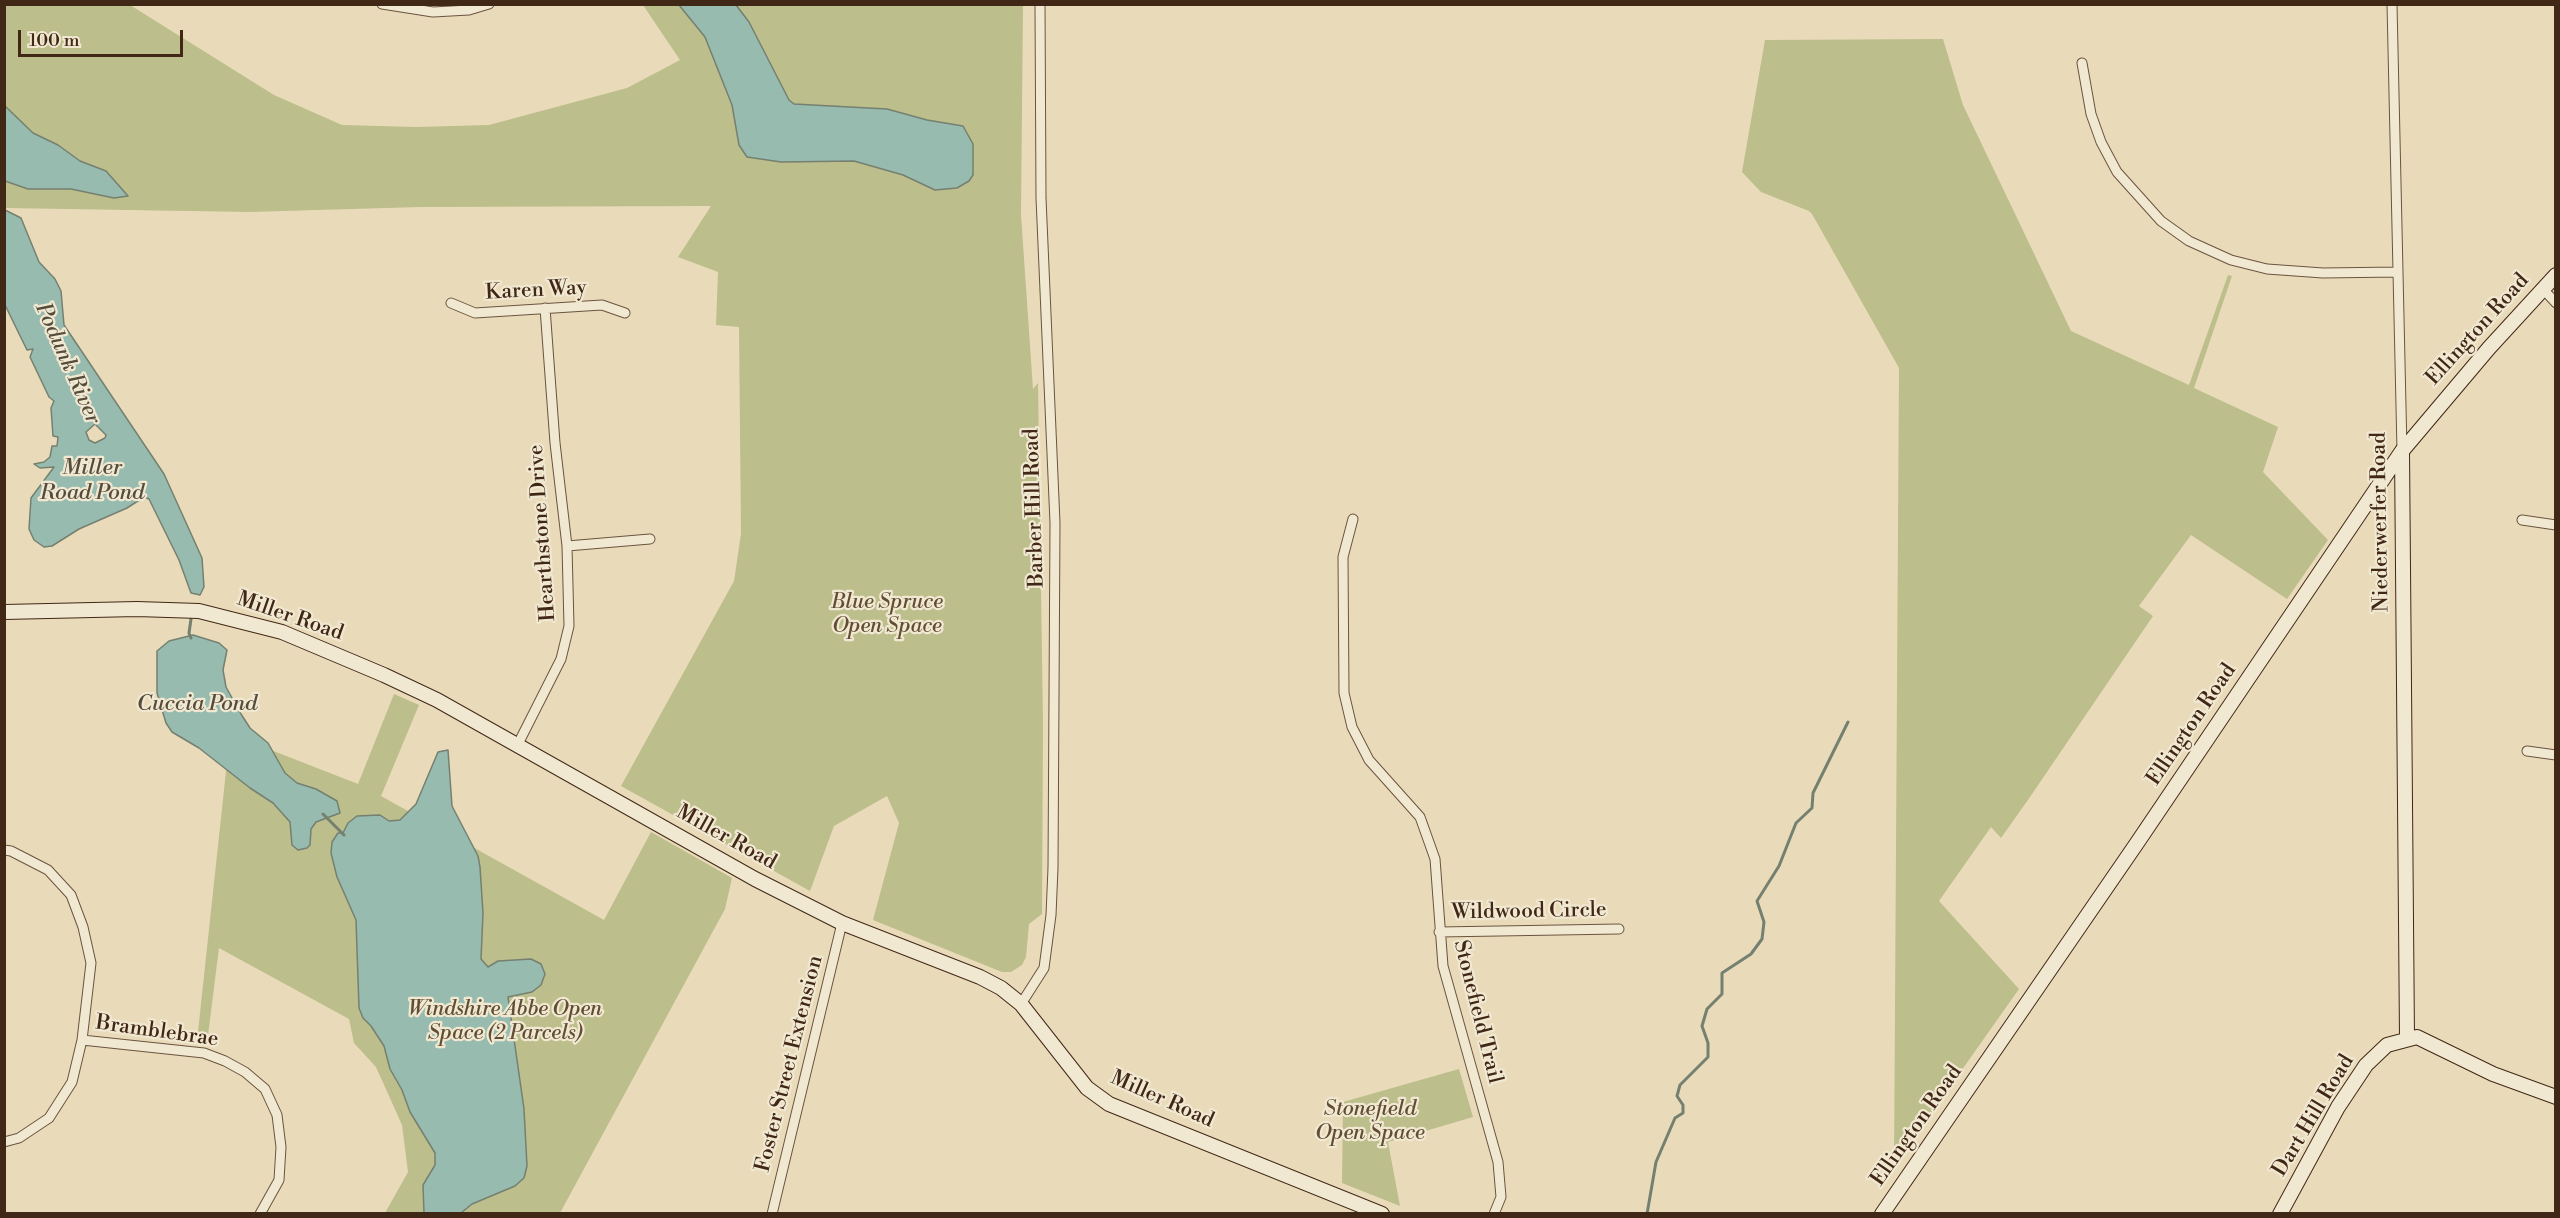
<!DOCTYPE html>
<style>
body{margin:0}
#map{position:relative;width:2560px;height:1218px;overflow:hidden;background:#e9dbb9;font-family:"Libre Bodoni",serif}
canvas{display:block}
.frame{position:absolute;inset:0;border:6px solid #412716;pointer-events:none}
.scale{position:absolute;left:18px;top:30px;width:165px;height:27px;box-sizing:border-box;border:3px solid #412716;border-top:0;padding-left:8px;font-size:18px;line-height:21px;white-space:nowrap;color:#412716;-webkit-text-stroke:4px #f1e8d2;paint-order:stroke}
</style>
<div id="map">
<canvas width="2560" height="1218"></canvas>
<div class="frame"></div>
<div class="scale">100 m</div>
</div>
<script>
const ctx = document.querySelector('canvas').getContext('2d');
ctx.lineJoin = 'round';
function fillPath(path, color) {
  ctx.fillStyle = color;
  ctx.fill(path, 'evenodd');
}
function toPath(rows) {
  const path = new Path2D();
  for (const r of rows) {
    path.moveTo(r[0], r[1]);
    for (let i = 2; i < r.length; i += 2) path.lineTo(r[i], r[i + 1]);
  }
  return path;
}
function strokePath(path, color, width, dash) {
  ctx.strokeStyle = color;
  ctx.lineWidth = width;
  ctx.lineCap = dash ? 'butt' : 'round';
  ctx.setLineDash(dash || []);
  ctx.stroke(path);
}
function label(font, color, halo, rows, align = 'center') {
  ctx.font = font + ' "Libre Bodoni",serif';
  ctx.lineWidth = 4.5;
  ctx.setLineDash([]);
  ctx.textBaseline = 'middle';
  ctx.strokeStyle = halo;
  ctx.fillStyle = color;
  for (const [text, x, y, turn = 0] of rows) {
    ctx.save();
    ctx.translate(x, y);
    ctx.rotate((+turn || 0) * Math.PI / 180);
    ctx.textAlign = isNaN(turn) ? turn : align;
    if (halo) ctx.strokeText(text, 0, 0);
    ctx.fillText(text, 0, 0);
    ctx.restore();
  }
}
const green = toPath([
 [5,5,130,5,274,95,342,125,416,127,489,125,627,88,680,60,643,5,1023,5,1021,215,1033,389,1038,383,1043,724,1042,914,1029,924,1026,957,1022,965,1011,972,1002,972,873,920,899,823,887,796,834,826,810,891,621,786,734,581,741,534,739,327,716,325,718,272,678,257,711,206,420,207,249,212,5,208],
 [1943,39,1963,105,2071,331,2189,385,2228,275,2232,276,2194,388,2278,427,2263,472,2328,540,2287,599,2191,535,2139,606,2153,616,2030,797,2001,838,1991,827,1939,901,2019,989,1894,1166,1899,368,1812,214,1809,211,1761,192,1742,172,1765,40],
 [394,694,419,705,381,796,604,920,651,832,732,878,725,909,560,1213,385,1213,408,1172,402,1125,376,1067,354,1043,349,1019,219,948,207,1043,197,1041,230,734,358,784],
 [1459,1069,1473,1117,1388,1142,1400,1206,1342,1183,1343,1102]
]);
const water = toPath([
 [679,5,736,5,749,22,789,100,794,104,887,109,927,120,963,126,973,144,973,175,969,181,957,188,935,190,903,175,854,161,781,162,747,157,739,145,732,105,705,37,679,5],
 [5,106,33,133,58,145,80,161,106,171,128,196,114,198,71,189,28,189,5,181,5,106],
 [5,210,21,218,39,262,55,279,61,291,64,325,164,474,202,558,204,587,200,595,191,593,179,560,149,499,144,497,127,508,79,529,52,546,44,547,34,540,29,529,31,498,54,467,40,468,34,464,44,462,50,457,52,446,57,446,58,437,53,436,51,408,54,401,49,397,30,357,33,349,27,350,5,305,5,210],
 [95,424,106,435,105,438,95,443,89,440,86,432,95,424],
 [193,635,219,643,227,650,223,670,226,687,241,714,250,728,268,743,285,773,297,783,316,789,337,801,340,813,316,822,311,829,310,845,307,848,298,850,292,845,290,822,273,803,250,788,199,748,172,732,166,723,157,693,157,651,169,641,193,635],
 [448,750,452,806,478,856,480,867,483,913,481,959,488,967,498,961,531,959,541,964,545,974,541,985,532,992,508,997,524,1109,527,1166,524,1178,515,1186,472,1204,461,1213,424,1213,423,1185,435,1165,435,1153,410,1112,402,1090,390,1069,384,1046,371,1026,363,1018,359,1008,356,920,337,877,331,853,332,842,338,833,343,833,348,823,357,816,380,815,389,821,400,820,416,804,438,752,448,750]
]);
const stream = toPath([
 [191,638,189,633,191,619],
 [323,814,344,835],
 [1647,1214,1656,1162,1675,1118,1683,1113,1683,1105,1677,1096,1680,1085,1708,1057,1708,1043,1702,1026,1707,1009,1722,994,1722,973,1751,954,1762,939,1764,922,1757,901,1779,866,1796,823,1812,808,1813,793,1848,722]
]);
const street = toPath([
 [382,4,433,12,469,10,489,4],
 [2392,4,2402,451],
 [2082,63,2091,114,2101,142,2117,172,2161,221,2189,241,2231,260,2267,269,2323,273,2397,272],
 [2543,289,2556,303],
 [451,303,475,313,602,305,625,313],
 [1353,519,1343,557,1344,693,1352,727,1369,760,1420,817,1435,859,1443,966,1498,1162,1501,1197,1494,1214],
 [2522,520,2556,525],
 [567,546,650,539],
 [518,744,561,659,569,626,567,546,555,443,545,308],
 [2527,751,2556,755],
 [4,850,11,851,48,870,71,895,83,927,91,963,82,1040,72,1082,49,1118,19,1138,4,1142],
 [1439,932,1619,929],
 [1021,1004,1044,968,1051,915,1053,868,1055,523,1041,198,1040,4],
 [82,1040,204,1053,225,1061,245,1072,265,1089,277,1115,281,1147,279,1180,260,1214],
 [772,1214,842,923]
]);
const secondary = toPath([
 [2402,451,2407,1038],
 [4,612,137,609,199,611,282,632,384,675,437,700,755,879,842,923,980,977,1001,988,1021,1004,1087,1088,1109,1104,1382,1214],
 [1882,1214,2137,843,2402,451,2489,348,2556,275],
 [2280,1214,2338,1107,2366,1065,2387,1045,2417,1037,2493,1074,2556,1097]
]);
const streetNames = [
 ["Karen Way",536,291,-3],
 ["Ellington Road",2478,330,-48],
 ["Barber Hill Road",1035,508,-92],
 ["Niederwerfer Road",2381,522,-91],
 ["Hearthstone Drive",543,533,-94],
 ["Miller Road",290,617,19],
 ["Ellington Road",2192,725,-56],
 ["Miller Road",726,838,29],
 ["Wildwood Circle",1529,912,-1],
 ["Stonefield Trail",1477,1012,76],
 ["Bramblebrae",157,1032,8],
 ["Foster Street Extension",790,1064,-76],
 ["Miller Road",1162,1100,24],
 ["Dart Hill Road",2314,1116,-59],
 ["Ellington Road",1917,1126,-55]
];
const parkNames = [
 ["Blue Spruce",887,603],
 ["Open Space",887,627],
 ["Windshire Abbe Open",505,1010],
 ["Space (2 Parcels)",505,1034],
 ["Stonefield",1370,1110],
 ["Open Space",1370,1134]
];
const waterNames = [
 ["Podunk River",67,364,66],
 ["Miller",92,469],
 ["Road Pond",92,494],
 ["Cuccia Pond",197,705]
];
fillPath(green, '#bcbe8b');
fillPath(water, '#97bbae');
strokePath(water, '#758071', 1.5);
strokePath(stream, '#758071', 3);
strokePath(street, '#6b543f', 11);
strokePath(secondary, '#412716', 16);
strokePath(street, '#f1e8d2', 9);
strokePath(secondary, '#f1e8d2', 14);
label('21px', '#412716', '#f1e8d2', streetNames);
label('italic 21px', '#604d33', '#f1e8d2', parkNames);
label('italic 22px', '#564c3c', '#f1e8d2', waterNames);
</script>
